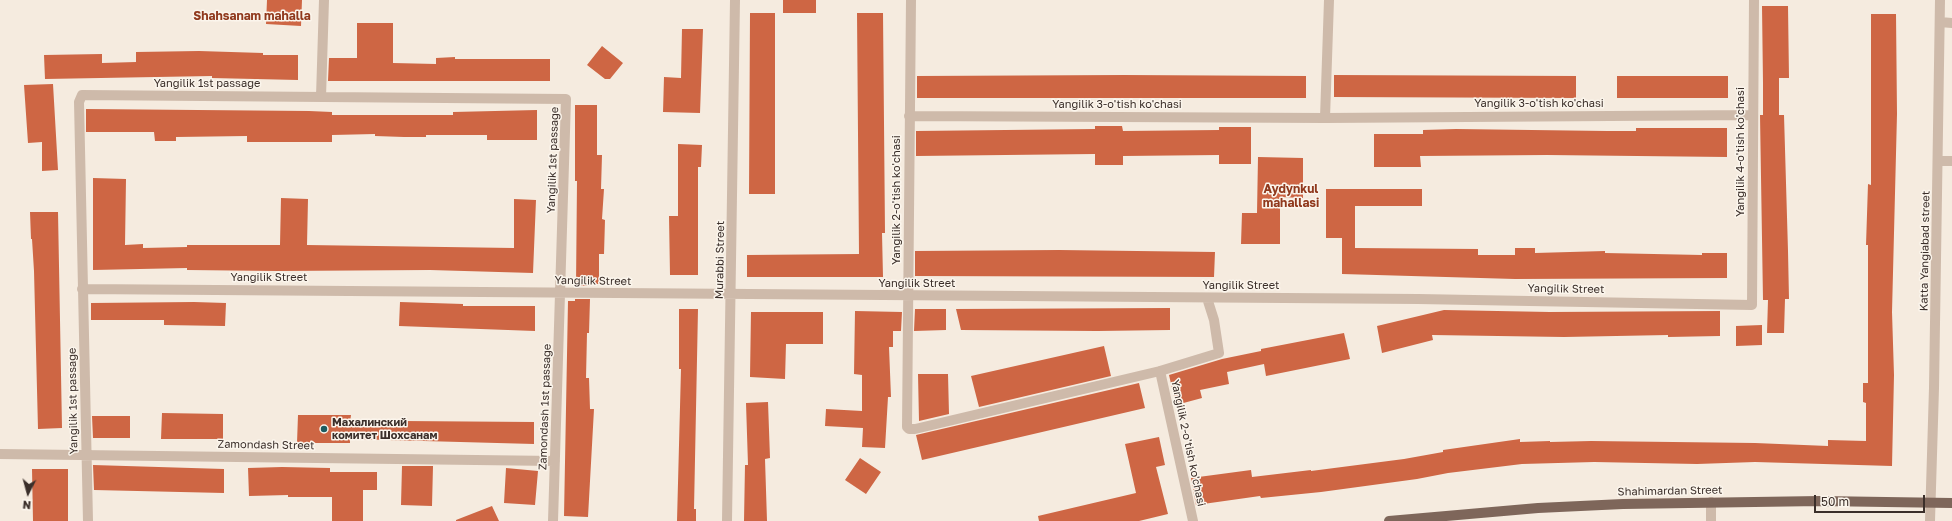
<!DOCTYPE html>
<meta charset="utf-8">
<style>
body{margin:0}
#map{position:relative;width:1952px;height:521px;overflow:hidden;background:#f5ebdf;font-family:"Golos Text",sans-serif}
canvas{display:block}
.north{position:absolute;left:8px;top:473px;width:40px;height:40px;-webkit-text-stroke:3px #fbf5ec;paint-order:stroke;rotate:186deg;font-size:11px;font-weight:700;line-height:16px;text-align:center;color:#3b2f2a}
.north::after{content:'';display:block;margin:auto;width:14px;height:18px;background:#3b2f2a;clip-path:polygon(50% 0,100% 100%,50% 72%,0 100%)}
.scale{position:absolute;left:1814px;top:495px;width:111px;height:18px;box-sizing:border-box;border:2px solid #3b2f2a;border-top:0;padding-left:5px;font-size:12px;line-height:14px;white-space:nowrap;color:#3b2f2a;-webkit-text-stroke:3px #fbf5ec;paint-order:stroke}
</style>
<div id="map">
<canvas width="1952" height="521"></canvas>
<div class="north">N</div>
<div class="scale">50 m</div>
</div>
<script>
const ctx = document.querySelector('canvas').getContext('2d');
ctx.lineJoin = 'round';
function fillPath(path, color) {
  ctx.fillStyle = color;
  ctx.fill(path, 'evenodd');
}
function toPath(rows) {
  const path = new Path2D();
  for (const r of rows) {
    path.moveTo(r[0], r[1]);
    for (let i = 2; i < r.length; i += 2) path.lineTo(r[i], r[i + 1]);
  }
  return path;
}
function strokePath(path, color, width, dash) {
  ctx.strokeStyle = color;
  ctx.lineWidth = width;
  ctx.lineCap = dash ? 'butt' : 'round';
  ctx.setLineDash(dash || []);
  ctx.stroke(path);
}
function label(font, color, halo, rows, align = 'center') {
  ctx.font = font + ' "Golos Text",sans-serif';
  ctx.lineWidth = 3;
  ctx.setLineDash([]);
  ctx.textBaseline = 'middle';
  ctx.strokeStyle = halo;
  ctx.fillStyle = color;
  for (const [text, x, y, turn = 0] of rows) {
    ctx.save();
    ctx.translate(x, y);
    ctx.rotate((+turn || 0) * Math.PI / 180);
    ctx.textAlign = isNaN(turn) ? turn : align;
    if (halo) ctx.strokeText(text, 0, 0);
    ctx.fillText(text, 0, 0);
    ctx.restore();
  }
}
const building = toPath([
 [267,0,302,0,301,26,266,24],
 [783,0,816,0,816,13,783,13],
 [1762,6,1788,6,1789,78,1779,78,1779,115,1784,115,1788,251,1789,299,1785,299,1784,333,1767,333,1768,300,1763,300,1760,115,1763,115,1763,83],
 [750,13,775,13,775,194,749,194],
 [857,13,883,13,885,233,882,233,883,277,747,277,747,255,859,254],
 [1871,14,1896,14,1897,114,1892,312,1894,375,1892,466,1755,462,1697,464,1594,462,1522,464,1448,473,1417,479,1321,492,1261,498,1260,496,1196,505,1191,478,1251,470,1252,477,1311,470,1311,471,1404,459,1443,452,1443,450,1520,439,1520,442,1550,441,1550,442,1591,441,1755,443,1828,446,1828,440,1866,441,1866,403,1863,402,1863,383,1868,383,1868,245,1866,245,1868,184,1871,185],
 [357,23,393,23,393,63,436,64,436,58,455,57,455,59,550,59,550,81,328,81,329,58,357,58],
 [682,29,703,29,700,113,663,112,664,77,681,78],
 [602,46,623,63,610,79,605,79,587,65],
 [199,51,263,53,263,55,298,55,298,80,212,78,212,76,45,79,44,55,102,54,102,63,136,62,136,52],
 [1124,75,1306,76,1306,98,917,98,917,76],
 [1334,75,1576,76,1576,98,1334,97],
 [1617,76,1728,76,1728,98,1617,98],
 [53,84,58,170,42,171,42,142,28,143,24,85],
 [575,105,597,105,597,155,602,155,601,189,604,189,602,219,605,220,604,254,599,254,599,284,590,284,590,286,576,286,577,181,575,181],
 [86,109,309,111,332,112,332,115,453,115,453,112,537,110,537,140,487,140,487,135,426,135,426,137,404,137,375,136,375,134,332,135,332,142,247,142,247,136,176,137,176,141,155,141,154,132,86,132],
 [1095,126,1122,126,1123,131,1219,130,1219,127,1251,127,1251,164,1219,164,1219,155,1123,156,1123,165,1095,165,1095,154,916,156,916,131,1095,129],
 [1636,128,1727,128,1727,157,1547,155,1420,156,1421,167,1374,167,1374,134,1423,134,1423,130,1456,129,1607,131,1636,131],
 [678,144,702,145,701,167,698,167,698,275,670,275,669,216,678,216],
 [1258,157,1303,158,1303,198,1280,197,1280,244,1241,244,1242,213,1257,213],
 [93,178,126,179,125,245,143,244,143,248,187,247,187,245,280,245,281,198,308,199,307,245,514,248,514,199,536,200,533,273,430,270,277,271,187,270,187,268,93,270],
 [1326,189,1422,189,1422,206,1355,206,1355,248,1478,249,1478,255,1515,255,1515,248,1535,248,1535,253,1605,251,1605,253,1702,255,1702,253,1727,253,1727,278,1515,279,1342,274,1342,238,1326,238],
 [30,212,58,212,62,428,38,429,34,271,32,239,31,239],
 [1059,250,1215,252,1214,277,915,276,915,251],
 [575,299,590,299,589,333,587,333,586,378,589,378,590,409,594,409,588,517,564,516,568,301,575,301],
 [194,302,226,303,225,326,164,325,164,320,91,320,91,303],
 [400,302,463,304,463,306,535,306,535,331,399,326],
 [1170,308,1170,330,1097,331,961,330,956,309],
 [679,309,698,309,694,509,696,509,696,521,677,521,681,369,679,369],
 [915,309,946,309,946,330,914,331],
 [1444,310,1550,312,1720,311,1720,336,1668,337,1668,335,1564,337,1432,335,1433,340,1382,353,1377,326],
 [855,311,902,312,901,331,893,331,893,347,889,347,891,397,888,397,885,448,862,447,863,428,825,426,826,409,862,411,862,375,854,374],
 [751,312,823,312,823,344,786,344,785,379,750,377],
 [1762,325,1762,345,1736,346,1736,326],
 [1344,333,1350,359,1266,376,1264,364,1227,372,1229,384,1200,390,1202,398,1176,405,1169,375,1222,359,1261,351,1261,349],
 [1104,346,1111,376,979,407,971,376],
 [918,374,948,374,949,414,919,421],
 [1139,383,1145,408,922,460,916,435],
 [768,402,770,458,765,459,767,521,744,521,745,465,748,465,746,403],
 [162,413,223,414,223,439,161,439],
 [298,415,351,415,350,423,402,424,402,421,534,422,534,444,350,439,350,443,297,443],
 [92,416,130,416,130,438,93,438],
 [1159,437,1165,465,1156,467,1168,514,1139,521,1039,521,1038,516,1136,493,1125,444],
 [860,458,881,472,866,494,845,480],
 [93,465,224,469,224,493,94,490],
 [402,466,433,466,432,506,401,505],
 [282,467,330,468,330,472,377,472,377,490,363,490,363,521,332,521,332,497,288,497,288,495,249,496,248,468],
 [506,468,538,471,535,505,504,503],
 [32,469,68,469,68,521,33,521],
 [492,506,499,521,456,521,456,520]
]);
const minor = toPath([
 [911,0,907,427,909,429,915,429,1160,371,1219,353,1214,320,1207,298],
 [1940,22,1952,23],
 [321,97,324,0],
 [909,116,1325,118,1753,115],
 [1325,118,1329,0],
 [1938,161,1952,161],
 [82,289,1418,299,1752,305,1754,0],
 [1160,371,1193,521],
 [0,454,555,461],
 [1711,502,1711,521],
 [88,521,79,102,82,95,566,99,553,521],
 [727,521,735,0],
 [1930,521,1934,388,1940,0]
]);
const major = toPath([
 [1389,521,1538,508,1623,504,1820,501,1952,503]
]);
const markers = [
 [324,429,4,"#1c5b60"]
];
const streetNames = [
 ["Yangilik 1st passage",207,84],
 ["Yangilik 3-o'tish ko'chasi",1539,104],
 ["Yangilik 3-o'tish ko'chasi",1117,105],
 ["Yangilik 4-o'tish ko'chasi",1741,152,-90],
 ["Yangilik 1st passage",553,160,-88],
 ["Yangilik 2-o'tish ko'chasi",897,200,-90],
 ["Katta Yangiabad street",1925,251,-89],
 ["Murabbi Street",720,260,-89],
 ["Yangilik Street",269,278],
 ["Yangilik Street",593,281,1],
 ["Yangilik Street",917,284],
 ["Yangilik Street",1241,286],
 ["Yangilik Street",1566,289,1],
 ["Yangilik 1st passage",73,401,-91],
 ["Zamondash 1st passage",545,407,-88],
 ["Yangilik 2-o'tish ko'chasi",1188,443,78],
 ["Zamоndash Street",266,445,1],
 ["Shahimardan Street",1670,491,-1]
];
const poiNames = [
 ["Махалинский",332,423],
 ["комитет Шохcанам",332,436]
];
const neighbourhoodNames = [
 ["Shahsanam mahalla",252,16],
 ["Aydynkul",1291,189],
 ["mahallasi",1291,203]
];
fillPath(building, '#ce6644');
strokePath(minor, '#cebaaa', 10);
strokePath(major, '#7e665a', 10);
for (const [x, y, r, color] of markers) {
  const dot = new Path2D();
  dot.arc(x, y, r, 0, 2 * Math.PI);
  ctx.fillStyle = color;
  ctx.fill(dot);
  strokePath(dot, '#fbf5ec', 1.5);
}
label('11px', '#3b2f2a', '#fbf5ec', streetNames);
label('bold 11px', '#3b2f2a', '#fbf5ec', poiNames, 'left');
label('bold 12px', '#90391d', '#fbf5ec', neighbourhoodNames);
</script>
